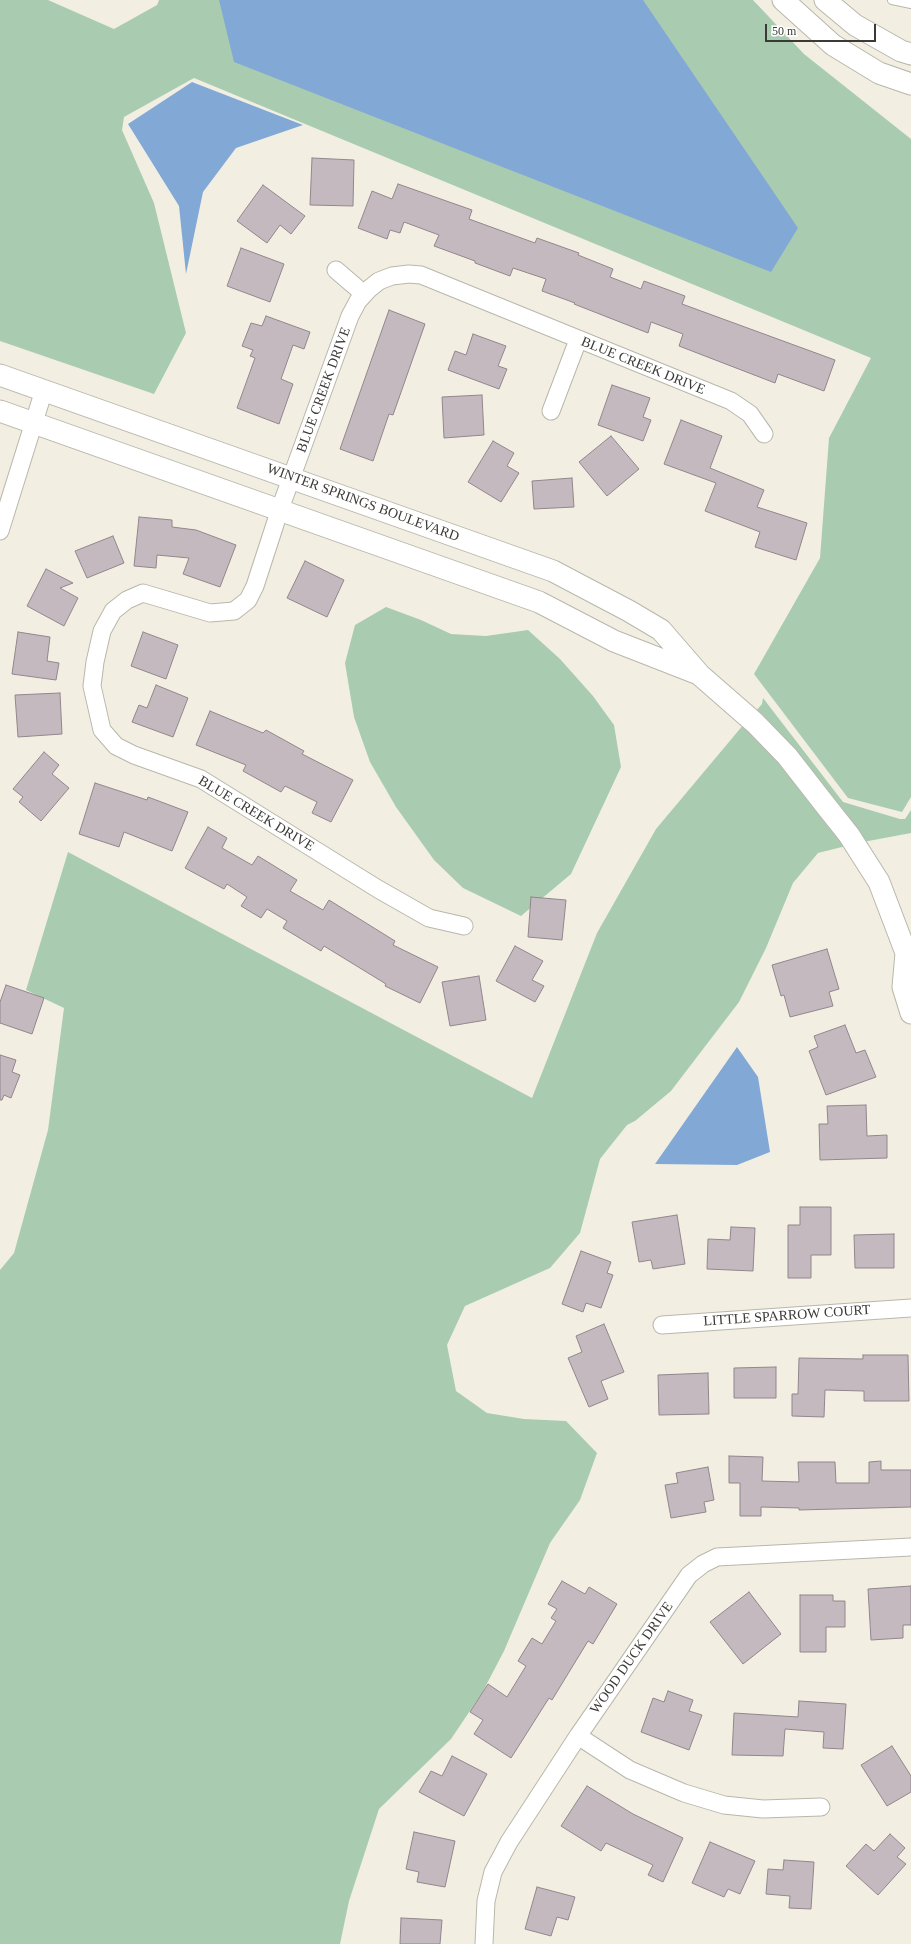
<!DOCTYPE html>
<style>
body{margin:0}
#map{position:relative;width:911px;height:1944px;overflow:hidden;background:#f2efe2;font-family:"Times New Roman",serif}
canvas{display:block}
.scale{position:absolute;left:765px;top:24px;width:111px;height:18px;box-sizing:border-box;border:2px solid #3b3a36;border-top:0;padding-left:5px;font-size:12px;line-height:14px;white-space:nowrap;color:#3b3a36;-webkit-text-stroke:3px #fff;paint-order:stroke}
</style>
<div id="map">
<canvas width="911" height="1944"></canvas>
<div class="scale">50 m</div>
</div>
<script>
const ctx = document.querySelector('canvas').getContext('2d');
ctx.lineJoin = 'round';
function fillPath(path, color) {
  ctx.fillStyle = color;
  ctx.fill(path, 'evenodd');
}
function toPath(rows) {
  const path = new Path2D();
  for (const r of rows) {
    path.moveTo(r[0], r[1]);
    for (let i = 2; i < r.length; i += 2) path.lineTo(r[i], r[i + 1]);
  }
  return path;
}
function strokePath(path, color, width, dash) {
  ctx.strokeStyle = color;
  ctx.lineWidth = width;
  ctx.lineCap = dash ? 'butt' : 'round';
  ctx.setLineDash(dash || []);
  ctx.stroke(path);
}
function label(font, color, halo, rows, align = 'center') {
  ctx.font = font + ' "Times New Roman",serif';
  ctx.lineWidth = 3;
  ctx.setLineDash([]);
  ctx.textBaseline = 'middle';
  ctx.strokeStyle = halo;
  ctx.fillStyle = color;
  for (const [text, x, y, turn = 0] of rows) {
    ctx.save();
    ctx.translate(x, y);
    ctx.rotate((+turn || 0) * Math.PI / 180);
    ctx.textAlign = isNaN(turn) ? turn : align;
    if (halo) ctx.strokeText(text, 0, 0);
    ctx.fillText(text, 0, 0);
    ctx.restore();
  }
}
const green = toPath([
 [0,0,48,0,114,29,157,5,159,0,753,0,804,54,911,139,911,797,902,812,848,798,754,674,820,558,829,438,871,358,194,78,124,117,122,130,154,203,186,333,154,394,0,341],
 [386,607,421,620,451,634,486,636,528,630,560,659,593,696,614,725,621,767,571,874,521,916,463,888,434,860,396,807,370,762,354,717,345,663,355,625],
 [763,698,843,802,900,819,905,819,911,810,911,833,863,842,755,712,762,704],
 [744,724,781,762,846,846,818,853,793,883,766,948,739,1002,671,1091,635,1121,627,1125,600,1159,580,1233,550,1268,465,1306,447,1345,456,1391,487,1413,524,1419,566,1421,597,1453,580,1500,550,1543,504,1651,482,1693,451,1739,379,1809,349,1901,340,1944,0,1944,0,1270,14,1253,48,1130,64,1008,26,990,68,852,532,1098,597,933,656,829]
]);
const water = toPath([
 [219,0,643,0,798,228,771,272,234,62],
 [192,82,303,125,236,148,203,192,186,274,179,206,128,124],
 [737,1047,758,1077,770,1152,737,1165,655,1164]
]);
const building = toPath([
 [312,158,354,160,353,206,310,205,312,158],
 [398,184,472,210,469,219,535,243,537,238,579,253,578,255,613,269,610,277,641,289,644,281,685,296,682,304,835,360,824,391,778,374,775,383,679,346,683,334,651,322,648,333,574,304,575,303,542,291,546,279,513,268,510,276,475,263,475,261,434,246,439,235,404,222,400,233,390,230,387,239,358,228,372,191,392,199,398,184],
 [263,185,305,216,291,234,280,225,267,243,237,221,263,185],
 [241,248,284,264,270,302,227,286,241,248],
 [389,310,425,324,393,415,389,414,373,461,340,449,389,310],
 [266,316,310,332,304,349,293,345,281,379,293,384,279,424,237,408,255,358,250,356,253,350,242,346,251,323,262,326,266,316],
 [473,334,506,346,498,366,507,369,499,389,448,370,455,351,466,355,473,334],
 [612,385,650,398,643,417,651,420,643,441,598,425,612,385],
 [482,395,484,435,444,438,442,397,482,395],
 [681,420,722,436,710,468,764,490,757,507,807,523,796,560,755,547,760,532,705,511,716,483,664,464,681,420],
 [611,436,639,469,607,496,579,462,611,436],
 [493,441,514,453,507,466,519,473,501,502,468,482,493,441],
 [572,478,574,507,534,509,532,481,572,478],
 [139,517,172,520,172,527,196,530,236,545,220,587,183,574,189,558,157,555,156,568,134,566,139,517],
 [113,536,124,563,87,578,75,551,113,536],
 [305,561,344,580,327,617,287,598,305,561],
 [46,569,73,583,60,588,78,598,64,626,27,606,46,569],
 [18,632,50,637,47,661,59,663,56,680,12,674,18,632],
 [143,632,178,645,166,679,131,666,143,632],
 [156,685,188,698,173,737,132,722,139,705,147,708,156,685],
 [60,693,62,734,18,737,15,695,60,693],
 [210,711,263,733,266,730,304,751,302,754,353,780,331,822,312,813,317,802,285,786,281,792,243,771,246,765,196,745,210,711],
 [44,752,59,765,52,774,69,788,41,821,19,802,23,797,13,789,44,752],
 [95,783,147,800,148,797,188,812,172,851,124,832,119,847,79,834,95,783],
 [208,827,227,838,222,848,252,865,258,856,297,880,290,891,323,910,329,900,395,941,393,945,438,967,420,1003,385,986,386,984,324,946,321,951,283,928,287,921,267,909,261,918,241,906,247,897,227,884,224,889,185,868,208,827],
 [531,897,566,900,562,940,528,937,531,897],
 [515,946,543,961,532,980,544,986,535,1002,496,981,515,946],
 [827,949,839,989,829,992,833,1006,790,1017,784,995,781,996,772,965,827,949],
 [479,976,486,1020,450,1026,442,982,479,976],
 [6,985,44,998,32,1034,0,1023,0,1002,6,985],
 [845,1025,856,1053,865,1050,876,1077,826,1095,809,1051,818,1047,814,1036,845,1025],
 [0,1055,16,1060,12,1072,20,1075,11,1098,4,1095,2,1100,0,1100,0,1055],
 [866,1105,867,1136,887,1135,887,1158,820,1160,819,1124,828,1124,827,1106,866,1105],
 [800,1207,831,1207,831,1255,811,1255,811,1278,788,1278,788,1225,800,1225,800,1207],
 [677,1215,685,1264,653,1269,651,1260,639,1262,632,1222,677,1215],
 [731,1227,755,1228,753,1271,707,1269,708,1239,730,1240,731,1227],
 [894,1234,894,1268,855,1268,854,1235,894,1234],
 [581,1251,611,1262,607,1273,613,1275,601,1308,586,1303,583,1312,562,1304,581,1251],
 [604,1324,624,1372,601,1381,608,1399,589,1407,568,1358,582,1352,576,1336,604,1324],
 [863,1355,908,1355,909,1401,864,1401,864,1391,825,1390,824,1417,792,1416,792,1394,798,1394,799,1358,863,1359,863,1355],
 [776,1367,776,1398,734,1398,734,1368,776,1367],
 [708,1373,709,1414,659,1415,658,1375,708,1373],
 [729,1456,763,1457,762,1481,799,1482,798,1462,835,1462,836,1483,869,1483,869,1462,881,1461,881,1470,911,1470,911,1507,799,1510,799,1508,761,1507,761,1516,740,1516,740,1483,729,1483,729,1456],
 [708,1467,714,1500,704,1502,706,1512,671,1518,665,1485,678,1483,676,1473,708,1467],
 [562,1581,585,1594,589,1587,617,1604,593,1644,588,1641,552,1700,549,1698,511,1758,474,1734,483,1720,470,1712,488,1684,507,1697,526,1666,518,1661,532,1638,542,1644,556,1621,551,1618,557,1609,548,1604,562,1581],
 [911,1586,911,1625,903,1625,903,1638,871,1640,868,1589,911,1586],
 [749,1592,781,1634,743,1664,710,1622,749,1592],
 [800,1595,833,1595,833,1601,845,1601,845,1627,826,1627,826,1652,800,1652,800,1595],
 [668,1691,693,1700,689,1711,702,1715,689,1750,641,1732,653,1698,664,1702,668,1691],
 [799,1701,846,1704,843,1749,823,1748,824,1732,785,1729,783,1756,732,1755,734,1713,798,1717,799,1701],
 [892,1746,911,1776,911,1792,887,1806,861,1765,892,1746],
 [452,1756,487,1774,464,1816,419,1792,431,1771,442,1776,452,1756],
 [587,1786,633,1814,683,1838,663,1882,648,1875,653,1865,606,1843,601,1851,561,1826,587,1786],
 [414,1832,455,1841,445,1887,417,1882,419,1872,406,1869,414,1832],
 [890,1834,905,1848,897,1857,906,1864,878,1895,846,1866,866,1844,874,1851,890,1834],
 [710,1842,755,1861,740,1894,728,1889,724,1897,692,1883,710,1842],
 [784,1860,814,1862,811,1909,789,1908,790,1896,766,1894,768,1869,783,1870,784,1860],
 [537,1887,575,1897,568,1920,557,1917,551,1936,525,1929,537,1887],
 [401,1918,442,1920,440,1944,400,1944,401,1918]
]);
const service = toPath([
 [892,0,911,4]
]);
const minor = toPath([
 [336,270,364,294],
 [551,411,578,340],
 [0,531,44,390],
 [464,926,429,918,378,889,201,779,134,755,116,746,102,730,92,686,95,662,102,631,113,611,127,600,143,593,210,613,234,611,248,600,255,586,280,509,350,316,358,301,369,289,379,281,392,276,409,274,421,275,731,401,750,414,764,434],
 [662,1325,911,1308],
 [578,1736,630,1770,684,1793,724,1805,763,1809,821,1807],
 [484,1944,486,1901,493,1872,509,1842,578,1736,689,1575,703,1564,717,1557,911,1547]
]);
const tertiary = toPath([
 [783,0,833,45,879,73,911,84],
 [825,0,855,25,901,51,911,54],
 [0,375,553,571,629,611,661,630,700,675,755,723,787,756,826,806,849,835,879,882,906,953,911,958],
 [0,411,539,602,614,641,696,673],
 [906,953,903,987,911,1013]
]);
const streetNames = [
 ["BLUE CREEK DRIVE",643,366,22],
 ["BLUE CREEK DRIVE",324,390,-70],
 ["WINTER SPRINGS BOULEVARD",363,503,20],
 ["BLUE CREEK DRIVE",256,814,31],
 ["LITTLE SPARROW COURT",787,1316,-4],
 ["WOOD DUCK DRIVE",632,1658,-55]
];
fillPath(green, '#a9ccb0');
fillPath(water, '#82a8d6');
fillPath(building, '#c5b9c0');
strokePath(building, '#91868d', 1);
strokePath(service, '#b9b7ab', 10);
strokePath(minor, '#b9b7ab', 19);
strokePath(tertiary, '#b9b7ab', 23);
strokePath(service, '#fff', 8);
strokePath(minor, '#fff', 17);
strokePath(tertiary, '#fff', 21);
label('14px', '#3b3a36', '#fff', streetNames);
</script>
